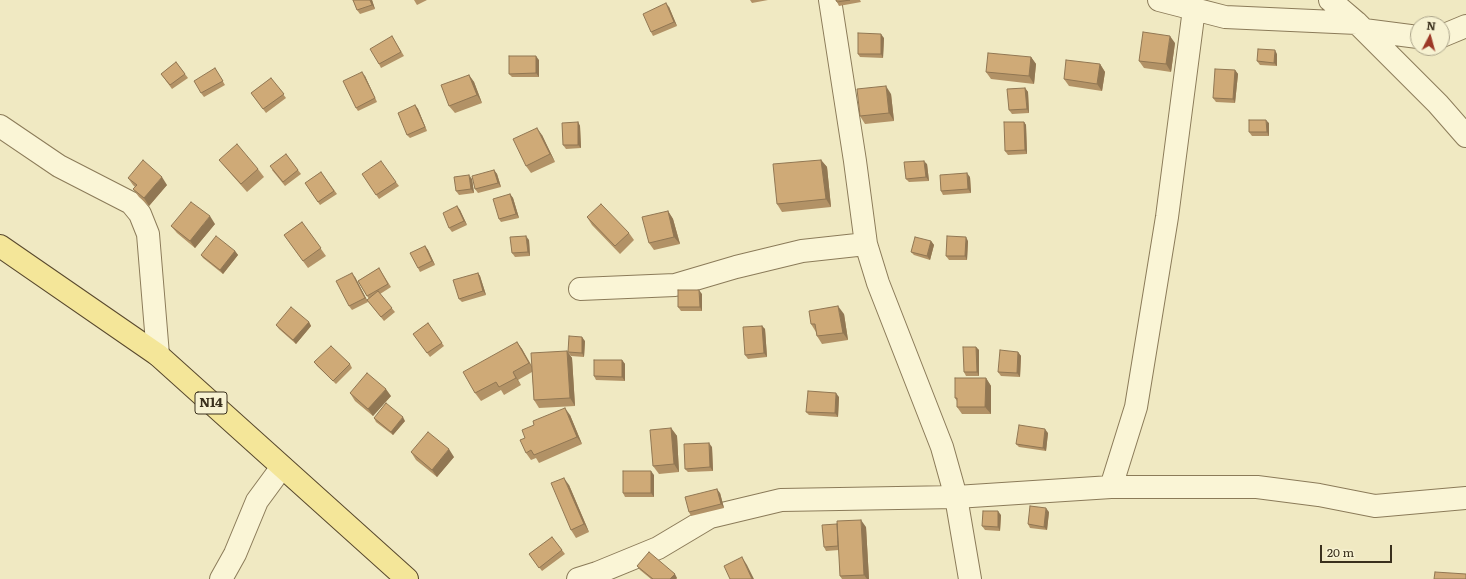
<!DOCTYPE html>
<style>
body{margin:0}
#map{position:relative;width:1466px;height:579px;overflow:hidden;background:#f0e9c2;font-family:Literata,serif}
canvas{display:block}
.north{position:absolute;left:1410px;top:16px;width:40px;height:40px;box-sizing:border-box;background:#f7f2d2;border:1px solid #aba48a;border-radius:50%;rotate:6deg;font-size:11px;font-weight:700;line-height:16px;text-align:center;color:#3a301d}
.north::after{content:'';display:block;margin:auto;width:14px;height:18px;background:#9c3826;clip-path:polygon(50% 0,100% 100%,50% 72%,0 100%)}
.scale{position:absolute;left:1320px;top:545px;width:72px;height:18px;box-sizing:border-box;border:2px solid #3a301d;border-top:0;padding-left:5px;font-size:12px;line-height:14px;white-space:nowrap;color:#3a301d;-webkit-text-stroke:3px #f7f2d2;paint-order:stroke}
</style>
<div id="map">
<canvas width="1466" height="579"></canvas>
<div class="north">N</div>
<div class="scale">20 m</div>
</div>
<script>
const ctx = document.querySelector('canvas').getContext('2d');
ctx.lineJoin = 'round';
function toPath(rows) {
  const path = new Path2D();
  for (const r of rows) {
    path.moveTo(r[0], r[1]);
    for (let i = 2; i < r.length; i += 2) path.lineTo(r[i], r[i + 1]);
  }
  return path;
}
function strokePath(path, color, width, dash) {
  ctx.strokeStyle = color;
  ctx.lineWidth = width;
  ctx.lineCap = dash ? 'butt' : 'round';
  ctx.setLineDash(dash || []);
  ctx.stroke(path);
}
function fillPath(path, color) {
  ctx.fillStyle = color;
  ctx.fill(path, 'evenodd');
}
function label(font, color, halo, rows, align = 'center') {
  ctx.font = font + ' Literata,serif';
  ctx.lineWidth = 3;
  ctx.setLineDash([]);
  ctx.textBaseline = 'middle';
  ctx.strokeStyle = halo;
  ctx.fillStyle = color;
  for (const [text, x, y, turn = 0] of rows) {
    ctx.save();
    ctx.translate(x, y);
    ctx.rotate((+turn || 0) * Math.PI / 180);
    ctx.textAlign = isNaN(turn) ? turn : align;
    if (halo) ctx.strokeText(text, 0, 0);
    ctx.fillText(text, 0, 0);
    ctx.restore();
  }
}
const street = toPath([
 [830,0,855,161,866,244,878,283,942,447,956,497,970,579],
 [1159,0,1225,17,1357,23],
 [1330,0,1357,23,1438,104,1466,136],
 [1364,30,1418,37],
 [1442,36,1466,26],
 [0,126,59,166,131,203,140,214,148,234,158,355],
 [580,289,675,285,736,267,802,251,866,244],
 [1111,487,1136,407,1167,217,1194,9],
 [221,579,235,554,257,501,282,467],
 [578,579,597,573,658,548,710,517,781,500,956,497,1111,487,1257,487,1319,495,1375,506,1466,498]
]);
const primary = toPath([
 [0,246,158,355,407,579]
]);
const wall = toPath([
 [353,0,372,0,375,9,360,14,357,10],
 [414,0,427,0,417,5],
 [750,0,768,0,752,3],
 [836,0,860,0,861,2,839,6],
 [669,7,677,26,653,36,651,32],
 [392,36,404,56,381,68,379,64],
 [884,38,883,58,860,57,858,54],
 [1175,43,1171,72,1144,68,1139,61],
 [1277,54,1277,66,1260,65,1257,61],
 [1031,57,1036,64,1034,84,991,79,986,72],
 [539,60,539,77,512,77,509,74],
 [176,62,188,78,172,89,161,74],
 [1100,64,1105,72,1102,91,1069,86,1064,79],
 [215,68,225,85,204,97,201,93],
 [1235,70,1238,74,1235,103,1216,102,1213,98],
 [469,75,474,82,482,103,455,113,449,106],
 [365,76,377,102,358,111,356,108],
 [271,78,286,98,266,113,251,93],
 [1025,88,1028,92,1029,113,1012,114,1009,110],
 [891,94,894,121,865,124,860,116],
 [415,105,418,109,427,131,410,138,407,135],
 [578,122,580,126,581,148,566,149,563,145],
 [1024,122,1026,125,1027,154,1008,155,1005,151],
 [1269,123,1269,136,1252,136,1249,132],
 [542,135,555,162,531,173,526,166],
 [286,154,301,174,285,186,272,170],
 [219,160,258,169,264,177,247,192,225,167],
 [821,160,827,167,831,207,782,212,777,204],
 [927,164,929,181,909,182,906,179],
 [494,170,497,174,501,187,478,193,475,189],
 [321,172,337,194,320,205,305,183],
 [362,174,396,182,399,186,379,199],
 [970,177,971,193,943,195,941,191],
 [128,178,167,185,149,206,139,197,133,189,135,187,133,185],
 [472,179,474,193,459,195,456,191],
 [510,194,513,198,519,218,501,222,499,219],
 [457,206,460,210,467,225,452,232,449,228],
 [668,211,673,219,680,244,654,250,649,243],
 [587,217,629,233,634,240,620,254,592,225],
 [302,222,326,256,308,268,284,235],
 [215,224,195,248,177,233,171,226],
 [529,240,530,256,515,257,512,253],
 [931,241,934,245,930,260,914,255,911,252],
 [968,241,967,260,949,260,946,256],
 [425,246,428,250,435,265,420,272,418,268],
 [235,251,238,255,223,274,203,258,201,255],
 [379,268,391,287,380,294,395,312,384,321,367,300,369,299,358,281],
 [478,273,480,276,486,295,462,302,459,299],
 [355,277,368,302,352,310,349,306],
 [702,294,702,311,681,311,678,307],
 [844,314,848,340,822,344,817,336,816,332,811,324],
 [309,322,311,326,296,344,279,329,276,325],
 [428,323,444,346,430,357,413,334],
 [762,326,765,329,767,357,748,359,745,355],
 [585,341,584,357,571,356,568,352],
 [517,342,522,349,532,366,567,351,572,358,575,406,539,408,534,400,532,372,518,380,521,385,504,395,501,390,481,401,475,393],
 [976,347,979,350,979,376,966,376,964,372],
 [1018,352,1021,356,1020,377,1001,376,998,372],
 [622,360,625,364,625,381,596,380,594,376],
 [314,362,350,364,352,368,336,384,317,366],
 [986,378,991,386,991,414,962,414,957,407,957,401,955,398],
 [350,393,391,396,373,416,355,401],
 [839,397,838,417,809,415,806,412],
 [570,415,582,444,539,463,536,458,531,460,526,453],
 [374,418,405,421,393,435,376,422],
 [671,428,677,436,679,472,659,474,653,466],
 [1048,433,1046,451,1019,447,1016,444],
 [712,447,713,471,688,472,685,469],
 [411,452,454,457,437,477,416,460],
 [654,475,654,497,625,497,623,493],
 [569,485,589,532,576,538,571,530],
 [720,493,724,508,691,516,689,512],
 [1049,512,1047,530,1030,528,1028,524],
 [1001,515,1000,531,985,530,982,526],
 [866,527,869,579,842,579,840,576,839,550,826,551,824,547],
 [552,537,565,554,542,571,529,554],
 [637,566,677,578,676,579,651,579,640,570]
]);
const shadedWall = toPath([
 [370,0,372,0,375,9,372,5],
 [666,3,669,7,677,26,674,22],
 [881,34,884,38,883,58,881,54],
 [1170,36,1175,43,1171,72,1166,64],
 [1275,50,1277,54,1277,66,1274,63],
 [536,56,539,60,539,77,536,73],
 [1031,57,1036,64,1034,84,1029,76],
 [1100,64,1105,72,1102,91,1097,84],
 [1235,70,1238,74,1235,103,1233,99],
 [362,72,365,76,377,102],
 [469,75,474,82,482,103,477,95],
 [886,86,891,94,894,121,889,113],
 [1025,88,1028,92,1029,113,1027,109],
 [415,105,418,109,427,131,425,127],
 [1266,120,1269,123,1269,136,1267,132],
 [578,122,580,126,581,148,578,145],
 [1024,122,1026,125,1027,154,1025,150],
 [537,128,542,135,555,162,550,154],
 [821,160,827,167,831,207,826,199],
 [924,161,927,164,929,181,926,177],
 [494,170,497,174,501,187,498,183],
 [967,173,970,177,971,193,968,189],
 [469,175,472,179,474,193,471,189],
 [162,177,167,185,149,206,144,198],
 [510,194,513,198,519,218,516,214],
 [457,206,460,210,467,225,464,221],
 [668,211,673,219,680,244,674,237],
 [210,216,215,224,195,248,190,241],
 [526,236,529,240,530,256,528,252],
 [966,237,968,241,967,260,965,256],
 [931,241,934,245,930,260,927,256],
 [425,246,428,250,435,265,432,261],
 [235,251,238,255,223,274,220,270],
 [352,273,355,277,368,302,365,298],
 [478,273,480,276,486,295,483,291],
 [699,290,702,294,702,311,700,307],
 [838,306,844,314,848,340,843,333],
 [309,322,311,326,296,344,293,340],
 [762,326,765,329,767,357,764,353],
 [582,337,585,341,584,357,582,353],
 [517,342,522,349,534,371,529,363],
 [976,347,979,350,979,376,977,372],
 [567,351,572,358,575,406,570,398],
 [1018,352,1021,356,1020,377,1017,373],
 [622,360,625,364,625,381,622,377],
 [513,372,518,380,521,385,516,378],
 [986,378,991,386,991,414,985,407],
 [386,389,391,396,373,416,368,409],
 [836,393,839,397,838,417,835,413],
 [565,408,570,415,582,444,577,437],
 [403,417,405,421,393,435,391,432],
 [671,428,677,436,679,472,674,464],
 [1045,429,1048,433,1046,451,1043,448],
 [709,443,712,447,713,471,710,467],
 [449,449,454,457,437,477,432,470],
 [651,471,654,475,654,497,651,493],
 [564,478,569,485,589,532,584,524],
 [717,489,720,493,724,508,721,504],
 [1046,508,1049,512,1047,530,1044,527],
 [998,511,1001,515,1000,531,998,527],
 [861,520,866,527,869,579,867,579,864,575],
 [742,557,747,565,754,579,752,579],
 [675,574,677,578,676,579,670,579]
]);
const building = toPath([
 [353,0,370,0,372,5,357,10,353,0],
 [836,0,850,0,837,2,836,0],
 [666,3,674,22,651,32,643,14,666,3],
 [1143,32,1170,36,1166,64,1139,61,1143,32],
 [858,33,881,34,881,54,858,54,858,33],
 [392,36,401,52,379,64,370,49,392,36],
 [1258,49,1275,50,1274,63,1257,61,1258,49],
 [988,53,1031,57,1029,76,986,72,988,53],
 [509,56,536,56,536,73,509,74,509,56],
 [1066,60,1100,64,1097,84,1064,79,1066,60],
 [176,62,185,74,170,85,161,74,176,62],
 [215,68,223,81,201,93,194,81,215,68],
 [1215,69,1235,70,1233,99,1213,98,1215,69],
 [362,72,375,98,356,108,343,81,362,72],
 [469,75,477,95,449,106,441,85,469,75],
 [271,78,284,94,263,109,251,93,271,78],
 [886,86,889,113,860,116,857,89,886,86],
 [1025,88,1027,109,1009,110,1007,89,1025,88],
 [415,105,425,127,407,135,398,113,415,105],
 [1249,120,1266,120,1267,132,1249,132,1249,120],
 [578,122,578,145,563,145,562,123,578,122],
 [1004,122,1024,122,1025,150,1005,151,1004,122],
 [537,128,550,154,526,166,513,139,537,128],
 [237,144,258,169,241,184,219,160,237,144],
 [286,154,298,170,283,182,270,166,286,154],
 [143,160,162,177,144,198,133,189,137,185,128,178,143,160],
 [821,160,826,199,777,204,773,164,821,160],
 [381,161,396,182,376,195,362,174,381,161],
 [924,161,926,177,906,179,904,162,924,161],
 [494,170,498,183,475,189,472,176,494,170],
 [321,172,334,191,318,202,305,183,321,172],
 [967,173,968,189,941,191,940,175,967,173],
 [469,175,471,189,456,191,454,177,469,175],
 [510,194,516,214,499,219,493,199,510,194],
 [191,202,210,216,190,241,171,226,191,202],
 [601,204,629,233,615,246,587,217,601,204],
 [457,206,464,221,449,228,443,213,457,206],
 [668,211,674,237,649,243,642,217,668,211],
 [302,222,321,248,303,261,284,235,302,222],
 [216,236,235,251,220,270,201,255,216,236],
 [526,236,528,252,512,253,510,237,526,236],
 [947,236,966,237,965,256,946,256,947,236],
 [915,237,931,241,927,256,911,252,915,237],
 [425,246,432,261,418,268,410,253,425,246],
 [379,268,388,284,367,296,358,281,379,268],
 [352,273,365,298,349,306,336,281,352,273],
 [478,273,483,291,459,299,453,280,478,273],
 [678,290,699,290,700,307,678,307,678,290],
 [378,291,392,308,381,317,367,300,378,291],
 [838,306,843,333,817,336,815,324,811,324,809,311,838,306],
 [291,307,309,322,293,340,276,325,291,307],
 [428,323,442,343,427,353,413,334,428,323],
 [762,326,764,353,745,355,743,327,762,326],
 [569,336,582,337,582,353,568,352,569,336],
 [517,342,529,363,513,372,516,378,499,387,496,382,475,393,463,372,517,342],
 [331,346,350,364,333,381,314,362,331,346],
 [963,347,976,347,977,372,964,372,963,347],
 [1000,350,1018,352,1017,373,998,372,1000,350],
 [567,351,570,398,534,400,531,353,567,351],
 [594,360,622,360,622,377,594,376,594,360],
 [367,373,386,389,368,409,350,393,367,373],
 [955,378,986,378,985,407,957,407,957,398,955,398,955,378],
 [808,391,836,393,835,413,806,412,808,391],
 [386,403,403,417,391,432,374,418,386,403],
 [565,408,577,437,534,455,531,450,526,453,520,440,525,438,522,430,534,425,533,421,565,408],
 [1019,425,1045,429,1043,448,1016,444,1019,425],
 [671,428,674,464,653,466,650,430,671,428],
 [428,432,449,449,432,470,411,452,428,432],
 [709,443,710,467,685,469,684,444,709,443],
 [623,471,651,471,651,493,623,493,623,471],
 [564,478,584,524,571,530,551,483,564,478],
 [717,489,721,504,689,512,685,497,717,489],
 [1030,506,1046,508,1044,527,1028,524,1030,506],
 [983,511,998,511,998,527,982,526,983,511],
 [861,520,864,575,840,576,837,521,861,520],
 [837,524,838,546,824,547,822,525,837,524],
 [552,537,562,550,539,568,529,554,552,537],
 [649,552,675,574,670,579,653,579,637,566,649,552],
 [742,557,752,579,730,579,724,566,742,557],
 [1435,572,1466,574,1466,579,1434,579,1435,572]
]);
const shields = [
 [211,403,32]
];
const shieldNames = [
 ["N14",211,403]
];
strokePath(street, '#8b7b59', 24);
strokePath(primary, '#58482d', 24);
strokePath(street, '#faf5d6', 22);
strokePath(primary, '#f4e699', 22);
fillPath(wall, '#b29266');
fillPath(shadedWall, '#917753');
fillPath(building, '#cfaa77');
strokePath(building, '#917753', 1);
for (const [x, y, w] of shields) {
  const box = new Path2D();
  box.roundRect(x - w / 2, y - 11, w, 22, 3);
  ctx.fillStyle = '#f7f2d2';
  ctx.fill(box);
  strokePath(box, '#3a301d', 1);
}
label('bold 13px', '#3a301d', null, shieldNames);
</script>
